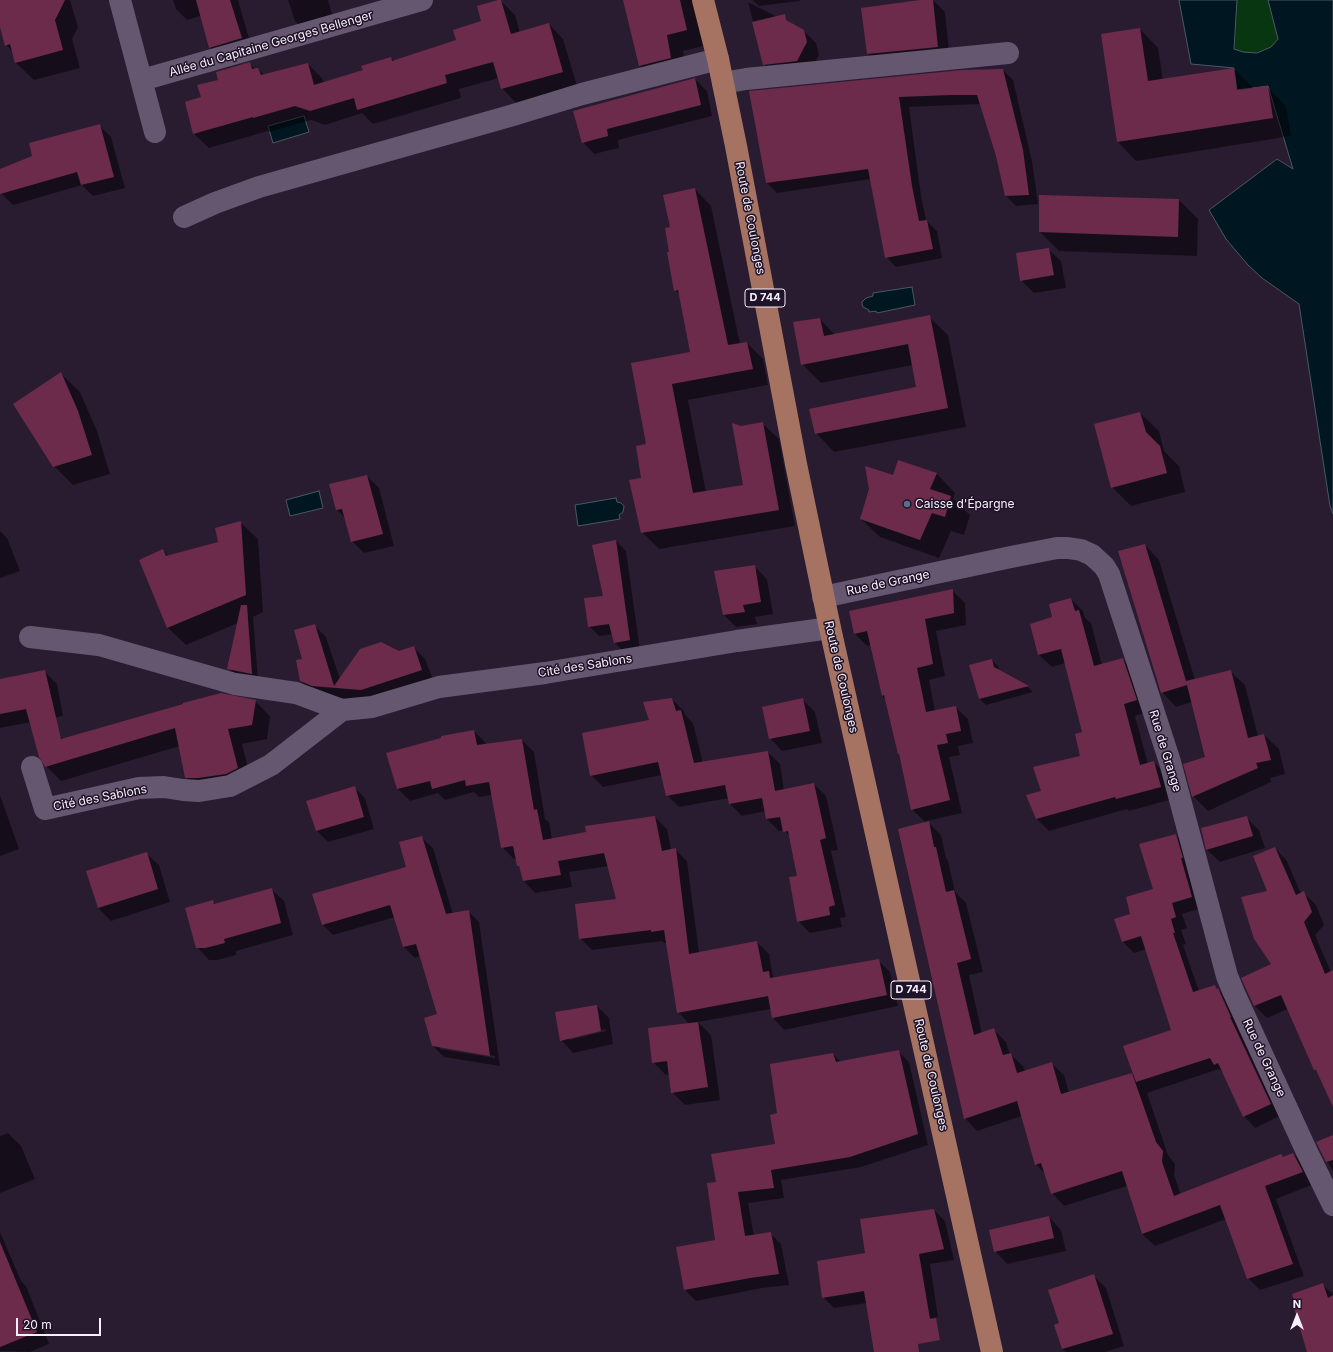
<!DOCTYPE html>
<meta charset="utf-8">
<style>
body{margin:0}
#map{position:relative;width:1333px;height:1352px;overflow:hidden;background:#291c31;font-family:Inter,sans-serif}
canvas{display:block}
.north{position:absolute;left:1277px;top:1296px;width:40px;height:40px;-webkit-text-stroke:3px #1f1327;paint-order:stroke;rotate:0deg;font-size:11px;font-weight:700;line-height:16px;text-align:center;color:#f8effe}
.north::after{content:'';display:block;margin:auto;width:14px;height:18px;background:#f8effe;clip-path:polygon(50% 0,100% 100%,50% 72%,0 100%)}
.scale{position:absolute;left:16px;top:1318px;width:85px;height:18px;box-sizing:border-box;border:2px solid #f8effe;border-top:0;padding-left:5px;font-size:12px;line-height:14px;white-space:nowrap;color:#f8effe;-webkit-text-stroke:3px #1f1327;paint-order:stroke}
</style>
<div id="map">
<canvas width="1333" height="1352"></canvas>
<div class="north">N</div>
<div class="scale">20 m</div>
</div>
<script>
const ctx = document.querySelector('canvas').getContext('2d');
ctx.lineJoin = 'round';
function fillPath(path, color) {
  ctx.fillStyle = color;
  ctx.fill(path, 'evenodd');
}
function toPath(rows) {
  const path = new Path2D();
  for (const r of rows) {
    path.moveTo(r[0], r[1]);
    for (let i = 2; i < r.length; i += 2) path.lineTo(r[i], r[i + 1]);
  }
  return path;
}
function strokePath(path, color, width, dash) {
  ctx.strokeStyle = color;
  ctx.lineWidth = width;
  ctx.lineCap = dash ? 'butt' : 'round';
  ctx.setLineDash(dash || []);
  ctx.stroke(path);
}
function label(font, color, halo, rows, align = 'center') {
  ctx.font = font + ' Inter,sans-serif';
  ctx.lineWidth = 3;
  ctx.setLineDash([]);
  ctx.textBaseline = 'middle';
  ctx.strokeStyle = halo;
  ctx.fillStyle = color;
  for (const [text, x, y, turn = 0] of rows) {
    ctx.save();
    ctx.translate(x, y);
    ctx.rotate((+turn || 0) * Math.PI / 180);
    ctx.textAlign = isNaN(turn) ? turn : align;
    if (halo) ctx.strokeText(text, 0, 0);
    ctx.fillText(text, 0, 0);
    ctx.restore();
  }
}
const green = toPath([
 [1179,0,1333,0,1333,61,1225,54,1191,64]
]);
const water = toPath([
 [1179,0,1237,0,1234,49,1243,52,1257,53,1271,47,1278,39,1268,0,1333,0,1333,514,1330,506,1299,304,1262,278,1248,265,1226,239,1209,210,1277,159,1293,169,1268,86,1237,90,1234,68,1191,64,1179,0],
 [304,116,309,132,273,143,268,126,304,116],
 [912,287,915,305,877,313,876,311,869,312,869,310,863,307,862,304,862,302,866,298,873,296,873,293,912,287],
 [319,491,323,508,290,516,286,500,319,491],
 [616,498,617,502,621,503,624,506,623,512,619,515,620,519,578,526,575,505,616,498]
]);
const shadow = toPath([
 [0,0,70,0,78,27,72,39,80,68,34,80,16,63,13,52,6,45,0,25],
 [173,0,238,0,252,49,221,58,210,47,202,18,200,16,187,20,176,9],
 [288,0,328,0,335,24,306,32,295,21],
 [500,0,515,15,520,33,549,24,563,39,577,86,516,103,502,88,499,78,459,89,461,98,373,124,362,113,325,125,311,120,269,132,268,131,209,148,194,134,186,103,203,98,219,80,249,63,255,69,258,69,264,75,308,64,322,78,324,83,364,71,390,58,394,61,457,41,482,21],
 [624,0,692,0,703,46,683,51,687,75,656,82,640,66],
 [752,0,800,0,800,1,759,6],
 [927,0,933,0,945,12,950,60,881,67,868,54,862,9],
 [748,2,803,30,816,43,819,55,809,74,776,77,764,64],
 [1140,29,1158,48,1163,80,1234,69,1253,88,1267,87,1286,106,1291,136,1136,161,1118,142,1102,35],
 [1003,70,1013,80,1032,161,1038,204,1016,206,1006,196,997,155,981,104,909,107,921,196,926,220,937,231,942,258,896,267,886,257,871,179,777,193,767,183,750,92],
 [695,79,707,91,712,116,618,140,619,148,594,154,583,142],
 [100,126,111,137,125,188,93,196,82,185,13,205,1,193,0,190,0,170,33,156],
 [695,189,711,206,740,344,747,343,763,359,768,385,688,400,706,492,745,485,741,427,762,423,779,439,795,526,659,549,642,532,643,478,648,445,632,364,691,353,680,295,675,290,671,253,671,228],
 [1040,196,1179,200,1198,219,1197,256,1059,251,1040,232],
 [1048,249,1061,261,1066,288,1034,293,1021,280],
 [929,317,948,335,966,427,834,452,816,433,917,388,913,365,821,383,802,364,820,319,835,335],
 [61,374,80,392,97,431,110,474,73,485,54,466],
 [1140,413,1159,431,1164,451,1179,466,1185,492,1131,506,1112,487],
 [899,461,937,474,955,493,953,499,970,515,964,535,951,531,939,558,880,537,861,519,894,476],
 [367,476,379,488,394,546,364,553,352,541,346,519,337,510],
 [240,522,258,539,263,612,253,617,258,679,234,674,228,668,238,623,186,645,168,628,140,561,163,550,168,556,220,543],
 [0,531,7,538,20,571,0,578],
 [616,541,626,551,640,650,625,653,615,643,613,634,599,636,589,626,604,597,593,546],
 [1145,545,1159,560,1195,680,1230,671,1245,685,1258,736,1264,735,1279,749,1285,774,1270,778,1271,782,1208,811,1193,796,1206,758,1192,702,1176,707,1162,692],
 [754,566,767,579,773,614,755,617,757,624,736,627,724,615],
 [952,590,965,603,966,625,936,631,945,676,929,680,935,711,955,707,968,719,973,743,958,746,960,755,949,757,962,813,927,821,941,835,946,858,948,861,955,892,966,903,983,972,969,975,982,1034,994,1030,1006,1042,1010,1054,1023,1066,1025,1071,1051,1063,1064,1075,1069,1093,1132,1074,1135,1076,1172,1031,1147,949,1134,953,1123,942,1132,915,1154,890,1176,835,1187,847,1202,908,1182,914,1187,928,1181,930,1186,944,1183,945,1199,991,1215,986,1229,1001,1282,1115,1255,1128,1244,1116,1225,1075,1219,1069,1147,1093,1168,1155,1175,1164,1174,1175,1181,1195,1293,1154,1306,1166,1314,1184,1276,1199,1304,1276,1260,1290,1248,1278,1226,1219,1155,1246,1142,1234,1127,1186,1064,1206,1052,1193,1046,1175,1036,1164,1022,1116,977,1131,965,1118,926,823,912,809,886,700,882,696,871,645,867,646,855,634],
 [1071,599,1083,611,1085,618,1091,623,1102,665,1123,659,1135,671,1148,712,1135,716,1148,764,1154,762,1166,774,1173,799,1129,811,1127,809,1049,831,1037,819,1042,792,1082,756,1083,733,1065,663,1052,667,1039,655,1031,625,1053,618],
 [314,625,326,637,340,679,413,647,425,659,434,682,374,702,325,697,313,693,301,681,304,660],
 [992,660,998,666,999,671,1028,687,1033,692,986,705,980,699,971,665],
 [45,672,57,684,63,716,0,728,0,680],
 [672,699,684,711,685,715,693,723,703,763,768,752,780,764,784,790,814,784,826,796,838,850,831,851,846,917,840,918,842,927,810,933,798,921,798,877,791,838,784,830,779,831,767,819,766,811,742,816,730,804,729,798,679,807,667,795,662,775,603,787,591,775],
 [803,700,815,712,822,743,782,751,770,738],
 [255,701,270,716,267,739,242,744,252,783,201,792,186,777,180,746,61,781,46,766,60,736,63,739,184,704],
 [474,731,486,743,486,745,522,740,534,752,545,819,549,822,552,839,587,833,655,817,667,829,671,850,675,849,687,861,699,953,757,942,769,954,773,976,775,978,878,960,890,972,898,1006,784,1030,773,1018,771,1009,698,1022,711,1035,720,1100,685,1105,672,1092,670,1074,666,1075,653,1062,689,1024,678,1012,667,943,664,943,662,941,592,950,580,938,618,900,609,866,569,872,572,887,535,893,524,881,521,869,518,866,516,859,514,859,502,847,492,795,479,797,474,792,445,800,438,793,410,801,398,789,388,753],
 [354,787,365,798,374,829,328,842,317,831],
 [0,795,19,849,0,856],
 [1246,817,1259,830,1265,848,1220,862,1207,850,1202,829],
 [422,838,433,848,453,914,468,911,479,922,500,1066,444,1057,433,1046,438,1014,420,956,415,958,404,947,395,917,333,935,323,925,407,868],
 [440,1047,495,1056,495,1058,440,1049],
 [1275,848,1287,861,1301,894,1304,893,1316,905,1324,925,1315,935,1331,972,1333,971,1333,1104,1318,1073,1315,1070,1288,1009,1267,1018,1255,1006,1243,978,1273,965,1269,891],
 [146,853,159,865,170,902,111,921,98,908,87,872],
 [271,889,284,901,293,935,236,951,236,955,218,960,209,960,197,947,213,902,216,904],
 [597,1006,609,1018,613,1044,573,1053,561,1040],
 [606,1029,606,1031,569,1040,569,1038],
 [898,1051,909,1062,928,1145,861,1167,781,1180,784,1198,748,1203,754,1236,770,1233,781,1244,789,1285,762,1288,696,1301,685,1290,677,1248,716,1241,717,1183,777,1145,779,1114,833,1054,841,1062],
 [8,1133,21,1146,35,1179,0,1193,0,1136],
 [1333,1136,1333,1172,1318,1143],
 [934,1210,945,1221,954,1260,930,1264,938,1317,909,1322,913,1352,875,1352,867,1303,834,1308,823,1297,867,1254],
 [1049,1217,1061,1230,1066,1251,1007,1264,995,1251],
 [0,1232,21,1281,26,1286,49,1344,30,1352,0,1351],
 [1094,1276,1106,1288,1124,1346,1105,1352,1066,1352,1062,1349,1060,1323],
 [1323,1285,1333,1294,1333,1352,1308,1352]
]);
const building = toPath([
 [0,0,65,0,55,20,63,50,15,63,10,44,5,46,0,27],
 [196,0,230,0,242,38,209,48],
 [498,0,501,0,511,34,549,23,563,72,501,89,493,62,445,75,447,83,357,110,354,98,310,111,295,106,253,118,253,117,193,134,185,102,201,97,197,85,218,80,216,72,250,62,252,69,258,68,261,75,308,63,314,85,363,70,361,66,391,57,392,61,456,40,453,30,481,21,477,6],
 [623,0,680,0,687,30,667,35,671,58,639,66],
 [920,0,933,0,938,47,867,54,861,8],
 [785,14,786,20,804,30,807,42,797,61,763,65,752,22],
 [1140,28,1148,81,1234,68,1237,90,1268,86,1273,118,1117,142,1101,34],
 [1003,69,1023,150,1029,195,1005,196,996,156,977,95,950,95,899,97,912,186,919,221,927,220,933,249,885,258,868,169,766,183,749,91,962,70],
 [695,78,701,105,607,129,608,136,582,143,573,111],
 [100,124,114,177,81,185,77,172,0,194,0,169,32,156,29,143],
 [695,188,728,345,747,342,753,369,672,384,693,493,743,485,732,423,741,426,763,422,779,510,641,533,629,480,641,478,636,446,646,444,631,363,690,352,678,290,674,291,667,252,669,252,665,228,670,227,663,195],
 [1039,195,1179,199,1178,237,1039,232],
 [1049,248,1054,275,1020,281,1016,253],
 [930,315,948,408,815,434,809,409,916,387,908,344,801,365,793,322,820,318,824,336],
 [61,372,78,411,92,455,53,467,13,404],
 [1140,412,1146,432,1160,446,1167,473,1111,488,1094,424],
 [898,460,937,473,930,489,951,496,945,517,932,513,920,540,860,519,869,489,865,466,893,475],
 [367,475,383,534,351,542,342,509,336,510,329,484],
 [241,521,246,595,167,628,139,560,163,549,166,556,218,542,215,528],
 [616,540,630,640,614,643,609,624,588,627,584,598,603,596,592,545],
 [1145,544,1186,681,1231,670,1248,738,1264,734,1271,760,1256,763,1258,768,1192,797,1183,764,1205,757,1187,685,1161,693,1118,551],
 [755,565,761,602,743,605,745,612,723,615,714,571],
 [953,589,954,613,925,619,933,664,917,668,926,712,956,706,961,731,946,734,948,743,937,745,950,800,911,810,899,754,898,754,884,695,882,696,867,631,854,634,849,611],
 [1071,598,1075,611,1079,610,1094,666,1123,658,1137,700,1124,704,1140,765,1154,761,1161,787,1116,799,1115,797,1036,819,1026,795,1041,791,1033,767,1080,756,1075,734,1082,732,1061,649,1038,655,1030,624,1052,617,1049,604],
 [241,605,247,605,252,674,227,669],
 [315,624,334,686,360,649,381,642,399,651,414,646,422,670,361,690,312,686,300,681,296,660,302,659,294,630],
 [992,659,994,667,1029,686,979,699,969,665],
 [45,670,61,739,183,704,183,703,221,693,256,700,252,725,228,729,238,768,226,774,198,778,185,778,175,728,45,767,39,757,26,709,0,714,0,679],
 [672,698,676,711,681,710,694,763,768,751,775,791,814,783,826,838,820,840,835,905,829,907,830,915,797,922,789,877,797,876,788,831,783,832,780,817,766,819,762,798,729,804,725,785,666,796,658,762,590,776,582,733,649,720,643,702],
 [803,698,810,731,769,739,762,707],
 [474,730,477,745,522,739,534,810,537,809,543,840,586,832,585,826,655,816,662,851,676,848,689,954,757,941,763,972,769,971,770,978,879,959,887,995,772,1018,768,996,677,1013,664,930,651,932,651,930,579,939,575,904,616,899,604,853,558,861,561,875,523,881,519,866,517,866,513,846,501,848,489,782,466,786,465,780,432,789,430,781,397,789,386,753,441,738,441,736],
 [355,786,364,817,316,831,306,801],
 [1247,816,1253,836,1206,850,1201,828],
 [929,821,934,847,936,847,946,892,954,890,971,959,957,963,974,1035,994,1028,1003,1055,1011,1053,1017,1073,1052,1062,1061,1094,1132,1073,1156,1142,1163,1151,1162,1162,1174,1196,1281,1154,1283,1157,1293,1153,1303,1172,1265,1186,1293,1264,1247,1279,1220,1205,1142,1234,1122,1171,1051,1194,1041,1163,1035,1165,1017,1101,964,1119,898,829],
 [1176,834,1183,858,1181,858,1192,897,1172,903,1176,917,1171,919,1175,933,1173,933,1193,992,1215,985,1217,989,1218,988,1231,1017,1230,1017,1271,1104,1243,1117,1218,1063,1214,1065,1210,1058,1136,1082,1123,1046,1171,1030,1141,936,1122,942,1114,919,1130,914,1126,897,1153,889,1139,844],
 [422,836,446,914,469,910,490,1056,432,1046,424,1018,437,1014,416,944,403,947,390,905,322,925,312,894,406,867,399,842],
 [1275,847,1296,895,1304,891,1312,912,1304,922,1325,974,1333,970,1333,1107,1316,1070,1314,1070,1281,995,1254,1006,1241,978,1271,964,1254,939,1241,897,1267,891,1253,856],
 [147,852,158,889,98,908,86,871],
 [272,888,281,923,224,939,225,943,205,948,196,948,185,908,213,900,214,904],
 [597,1005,601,1031,560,1041,555,1012],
 [698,1022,708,1087,671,1093,667,1061,652,1063,648,1028],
 [899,1050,918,1134,850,1157,771,1170,774,1188,738,1192,745,1236,771,1232,779,1274,750,1278,684,1290,676,1247,715,1240,707,1183,716,1182,711,1154,775,1144,770,1115,777,1113,770,1064,833,1053,836,1062],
 [1333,1135,1333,1160,1326,1162,1316,1142],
 [934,1209,944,1249,919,1254,930,1319,936,1318,940,1340,918,1344,919,1352,874,1352,864,1291,822,1298,817,1261,865,1253,860,1219],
 [1049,1216,1054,1238,994,1252,989,1230],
 [0,1242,37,1332,0,1347],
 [1094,1274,1113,1334,1062,1349,1054,1325,1059,1323,1048,1290],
 [1323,1283,1328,1298,1333,1295,1333,1352,1307,1352,1294,1308,1296,1307,1292,1294]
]);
const minor = toPath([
 [120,0,155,132],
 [142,80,422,0],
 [723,83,746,79,1008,53],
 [184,217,215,203,259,187,510,116,582,94,718,59],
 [823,597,1011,557,1057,548,1068,548,1081,550,1092,555,1104,566,1109,574,1170,762,1227,976,1234,993,1307,1152,1333,1205],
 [30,637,99,645,235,684,296,693,342,710,372,707,439,687,545,673,737,641,830,628],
 [32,767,45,809,139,788,164,787,183,790,199,791,230,786,271,765,342,710]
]);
const primary = toPath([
 [703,0,718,59,736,146,796,464,830,628,992,1352]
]);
const markers = [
 [907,504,4,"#5c6f8a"]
];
const shields = [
 [765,298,40],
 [911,990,40]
];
const shieldNames = [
 ["D 744",765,298],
 ["D 744",911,990]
];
const streetNames = [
 ["Allée du Capitaine Georges Bellenger",271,44,-16],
 ["Route de Coulonges",750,218,79],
 ["Rue de Grange",888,583,-12],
 ["Cité des Sablons",585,666,-9],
 ["Route de Coulonges",841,677,77],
 ["Rue de Grange",1165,751,73],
 ["Cité des Sablons",100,798,-11],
 ["Rue de Grange",1264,1058,65],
 ["Route de Coulonges",931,1075,77]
];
const poiNames = [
 ["Caisse d'Épargne",915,504]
];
fillPath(green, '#083610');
fillPath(water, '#001722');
strokePath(water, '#4a5864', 1);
fillPath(shadow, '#0007');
fillPath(building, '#6d2b4c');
strokePath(minor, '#665770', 22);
strokePath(primary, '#a67362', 22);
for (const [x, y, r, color] of markers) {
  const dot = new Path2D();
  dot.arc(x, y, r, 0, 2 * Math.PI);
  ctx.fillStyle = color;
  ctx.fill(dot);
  strokePath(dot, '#1f1327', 1.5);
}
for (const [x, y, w] of shields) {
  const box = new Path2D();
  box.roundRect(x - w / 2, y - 9, w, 18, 3);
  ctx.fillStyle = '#1f1327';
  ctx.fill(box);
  strokePath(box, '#f8effe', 1);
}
label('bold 11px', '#f8effe', null, shieldNames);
label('12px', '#f8effe', '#1f1327', streetNames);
label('12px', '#f8effe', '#1f1327', poiNames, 'left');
</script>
